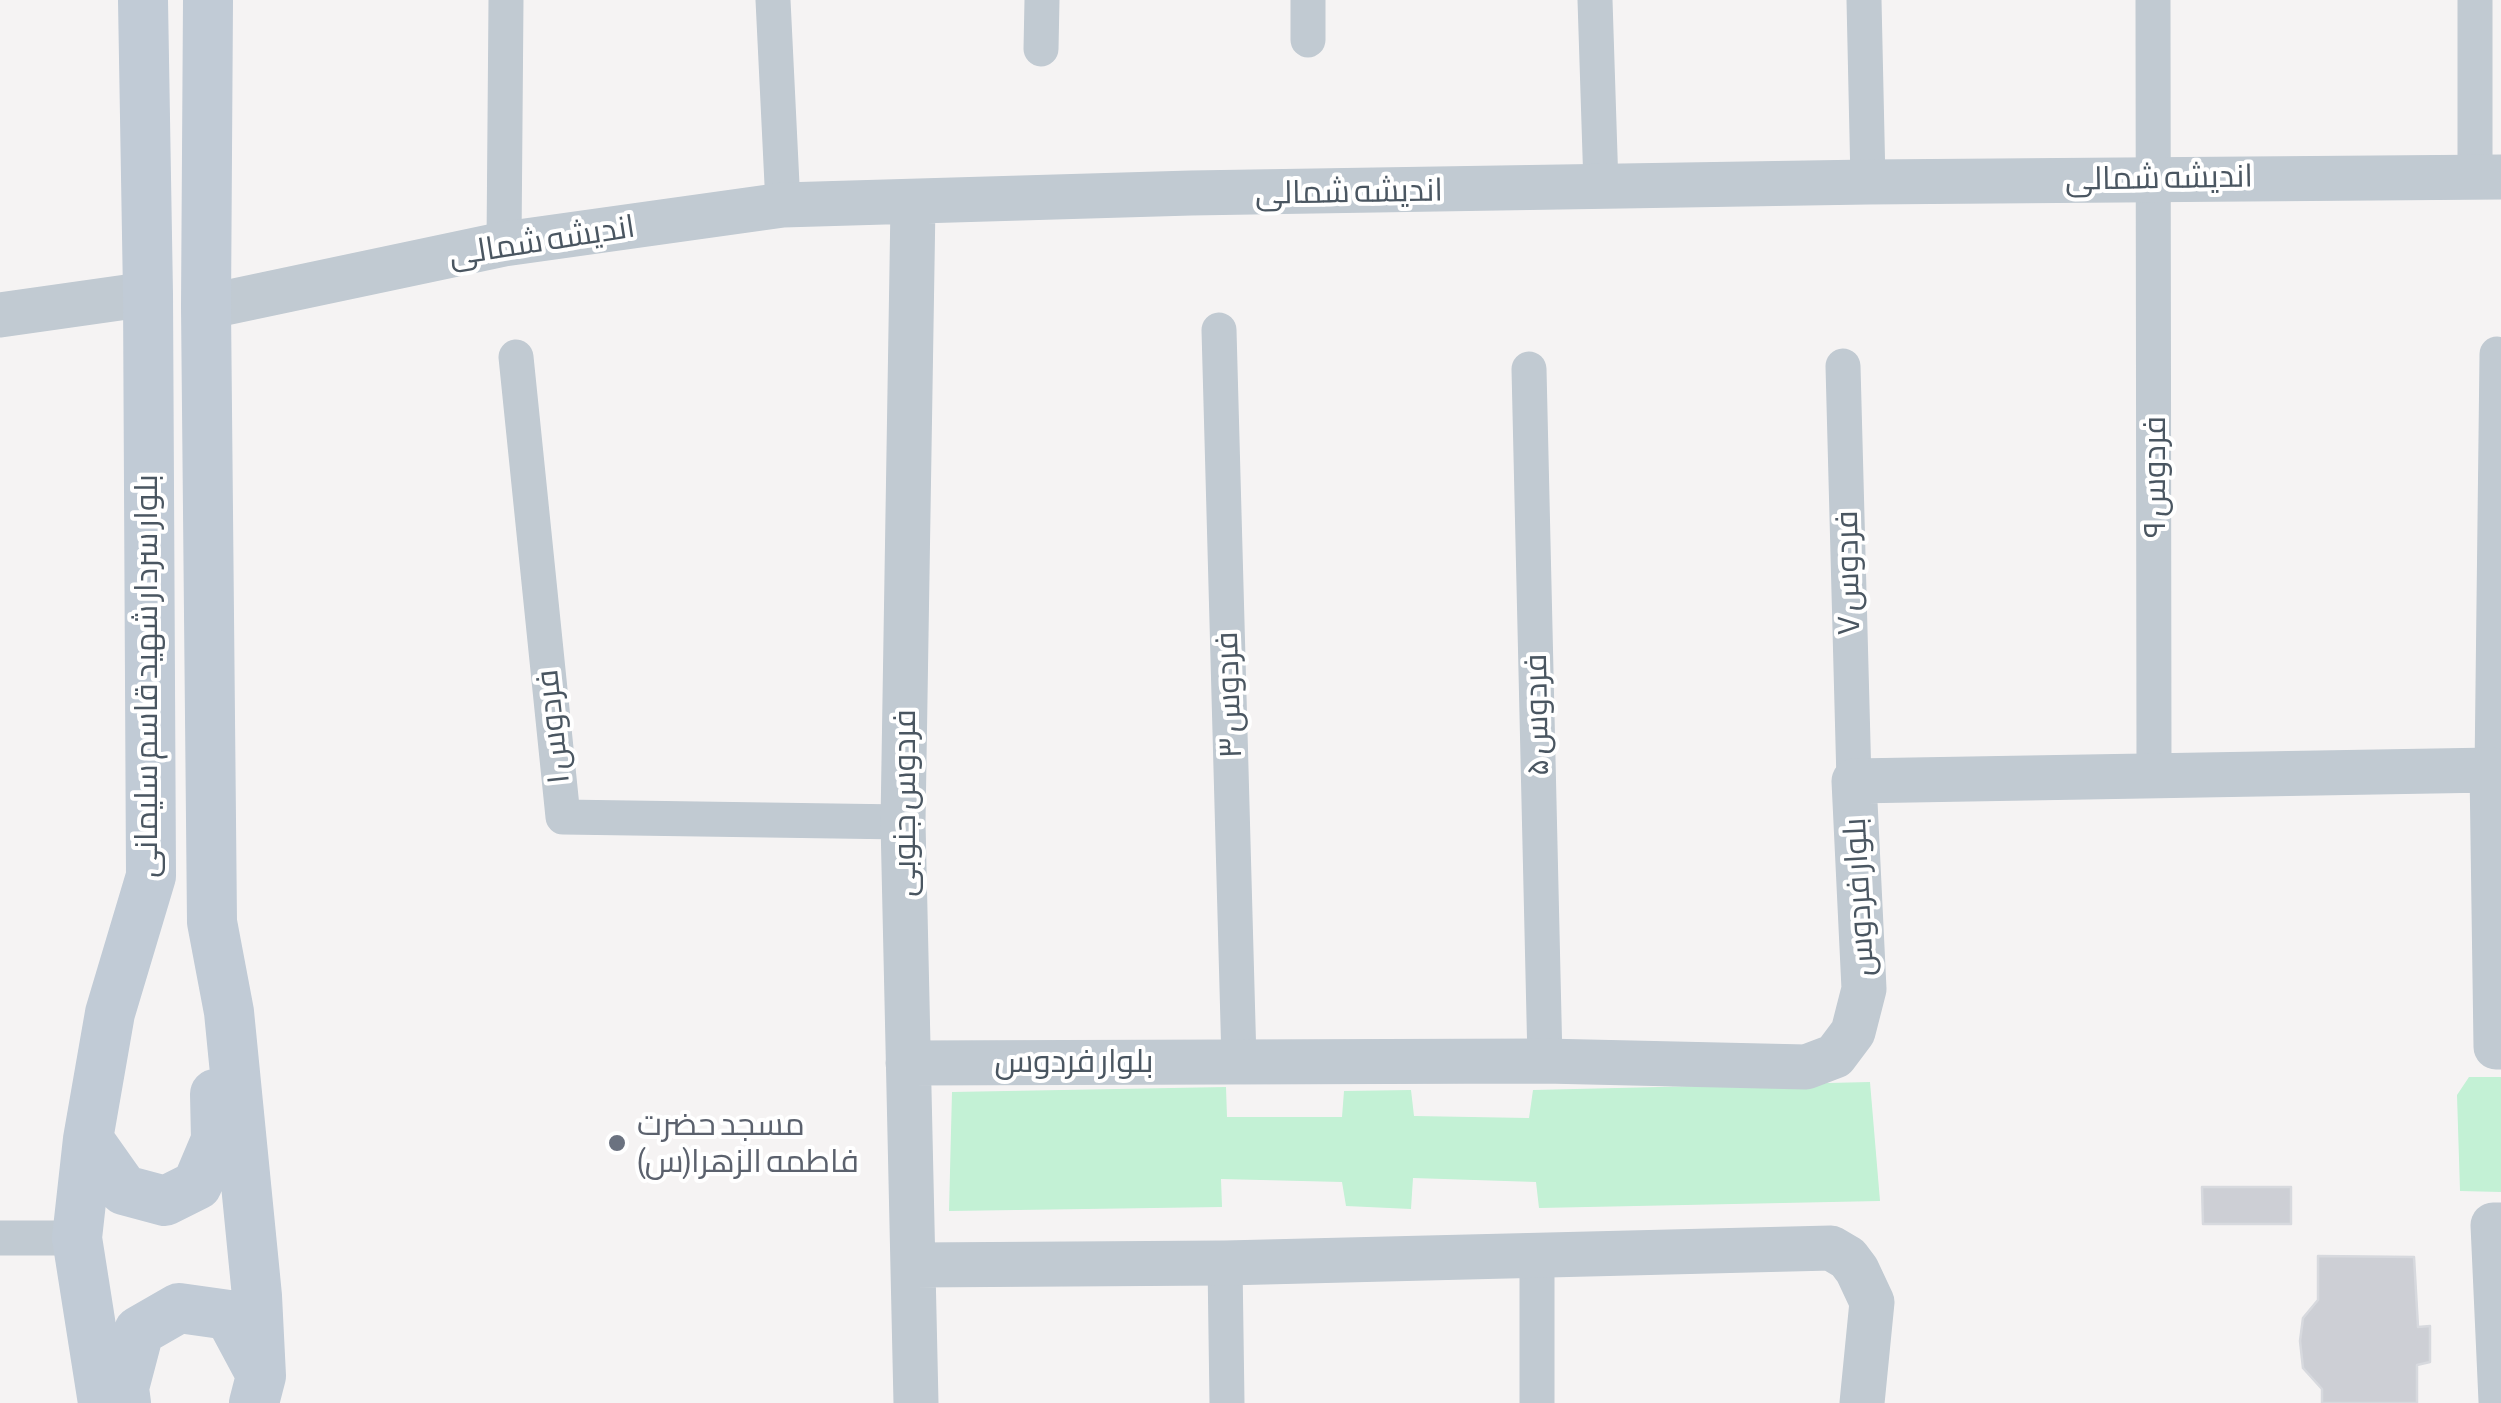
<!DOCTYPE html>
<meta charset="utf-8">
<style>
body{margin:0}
canvas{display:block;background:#f5f3f3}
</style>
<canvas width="2501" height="1403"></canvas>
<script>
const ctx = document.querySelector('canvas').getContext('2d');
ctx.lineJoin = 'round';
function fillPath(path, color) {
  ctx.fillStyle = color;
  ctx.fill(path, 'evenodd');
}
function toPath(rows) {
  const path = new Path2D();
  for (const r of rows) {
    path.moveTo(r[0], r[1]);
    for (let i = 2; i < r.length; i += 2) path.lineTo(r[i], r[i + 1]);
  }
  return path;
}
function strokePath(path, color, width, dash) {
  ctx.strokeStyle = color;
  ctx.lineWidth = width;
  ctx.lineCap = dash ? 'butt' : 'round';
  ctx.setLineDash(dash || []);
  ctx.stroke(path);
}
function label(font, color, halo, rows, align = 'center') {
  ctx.font = font + ' "Asap Condensed",Cairo,sans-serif';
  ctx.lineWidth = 8;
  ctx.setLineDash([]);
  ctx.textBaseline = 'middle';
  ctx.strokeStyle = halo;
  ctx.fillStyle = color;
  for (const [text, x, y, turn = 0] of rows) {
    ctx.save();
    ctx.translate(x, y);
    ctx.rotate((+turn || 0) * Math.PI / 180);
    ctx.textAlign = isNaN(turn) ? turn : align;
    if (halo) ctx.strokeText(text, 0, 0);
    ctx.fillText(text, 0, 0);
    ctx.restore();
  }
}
const green = toPath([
 [2469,1077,2501,1077,2501,1192,2460,1191,2457,1095],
 [1870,1082,1880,1201,1539,1208,1536,1182,1413,1178,1411,1209,1346,1206,1342,1182,1221,1179,1222,1207,949,1211,952,1092,1226,1087,1227,1117,1342,1117,1344,1091,1411,1090,1414,1116,1529,1118,1533,1090]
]);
const building = toPath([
 [2202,1187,2291,1187,2291,1224,2203,1224,2202,1187],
 [2318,1256,2414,1257,2418,1327,2430,1326,2430,1362,2417,1365,2417,1403,2322,1403,2322,1389,2303,1368,2300,1341,2303,1318,2318,1300,2318,1256]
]);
const minor = toPath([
 [773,0,783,205],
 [1595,0,1601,186],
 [1864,0,1868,182],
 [2153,0,2154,777],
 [2475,0,2475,177],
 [1308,40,1308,0],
 [1041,49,1042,0],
 [504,244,506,0],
 [1219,330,1239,1061],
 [516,357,563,817,903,822],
 [1843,366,1854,781],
 [1529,369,1545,1061],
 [2492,770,2497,354],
 [0,1238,77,1238],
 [1537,1255,1537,1403],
 [1225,1263,1227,1403]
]);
const tertiary = toPath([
 [913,204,903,822,916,1403],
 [206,307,504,244,783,205,1191,193,1868,182,2501,177],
 [0,315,148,294],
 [908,1063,1545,1061,1806,1067,1835,1056,1853,1032,1864,989,1854,781,2492,770,2496,1047,2501,1047],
 [2501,1225,2493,1225,2501,1401],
 [914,1265,1225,1263,1831,1248,1848,1258,1857,1270,1872,1302,1862,1403]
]);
const secondary = toPath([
 [208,0,206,307,212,922,229,1012,257,1296,261,1376,254,1403],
 [88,1139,124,1190,165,1201,197,1185,216,1140,215,1094],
 [103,1403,77,1238,88,1139,110,1013,151,876,148,294,143,0],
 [126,1403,124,1388,139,1331,179,1308,229,1315,259,1371]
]);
const markers = [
 [617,1143,10,"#6b7280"]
];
const streetNames = [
 ["اندیشه شمالی",2159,178,-1],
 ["اندیشه شمالی",1349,192,-1],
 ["اندیشه شمالی",542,241,-9],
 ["فردوس ۹",2155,477,-90],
 ["فردوس ۷",1848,573,-91],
 ["بلوار سردار شهید قاسم سلیمانی",147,676,-90],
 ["فردوس ۳",1229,695,-92],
 ["فردوس ۵",1537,715,-91],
 ["فردوس ۱",553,727,-96],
 ["فردوس جنوبی",905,803,-90],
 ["بلوار فردوس",1859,897,-93],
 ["بلوار فردوس",1074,1062]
];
const worshipNames = [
 ["مسجد حضرت",637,1125],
 ["فاطمه الزهرا(س)",637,1162]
];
fillPath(green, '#c3f1d5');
fillPath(building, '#cdcfd5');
strokePath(building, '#d7d9de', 2.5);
strokePath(minor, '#c1cad2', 35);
strokePath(tertiary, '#c1cad2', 45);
strokePath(secondary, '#c1cbd6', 50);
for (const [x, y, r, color] of markers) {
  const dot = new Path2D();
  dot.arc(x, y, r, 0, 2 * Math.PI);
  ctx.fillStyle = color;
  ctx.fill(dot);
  strokePath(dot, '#fff', 4);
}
label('32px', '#4a5661', '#fff', streetNames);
label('32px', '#5b616d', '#fff', worshipNames, 'left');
</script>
